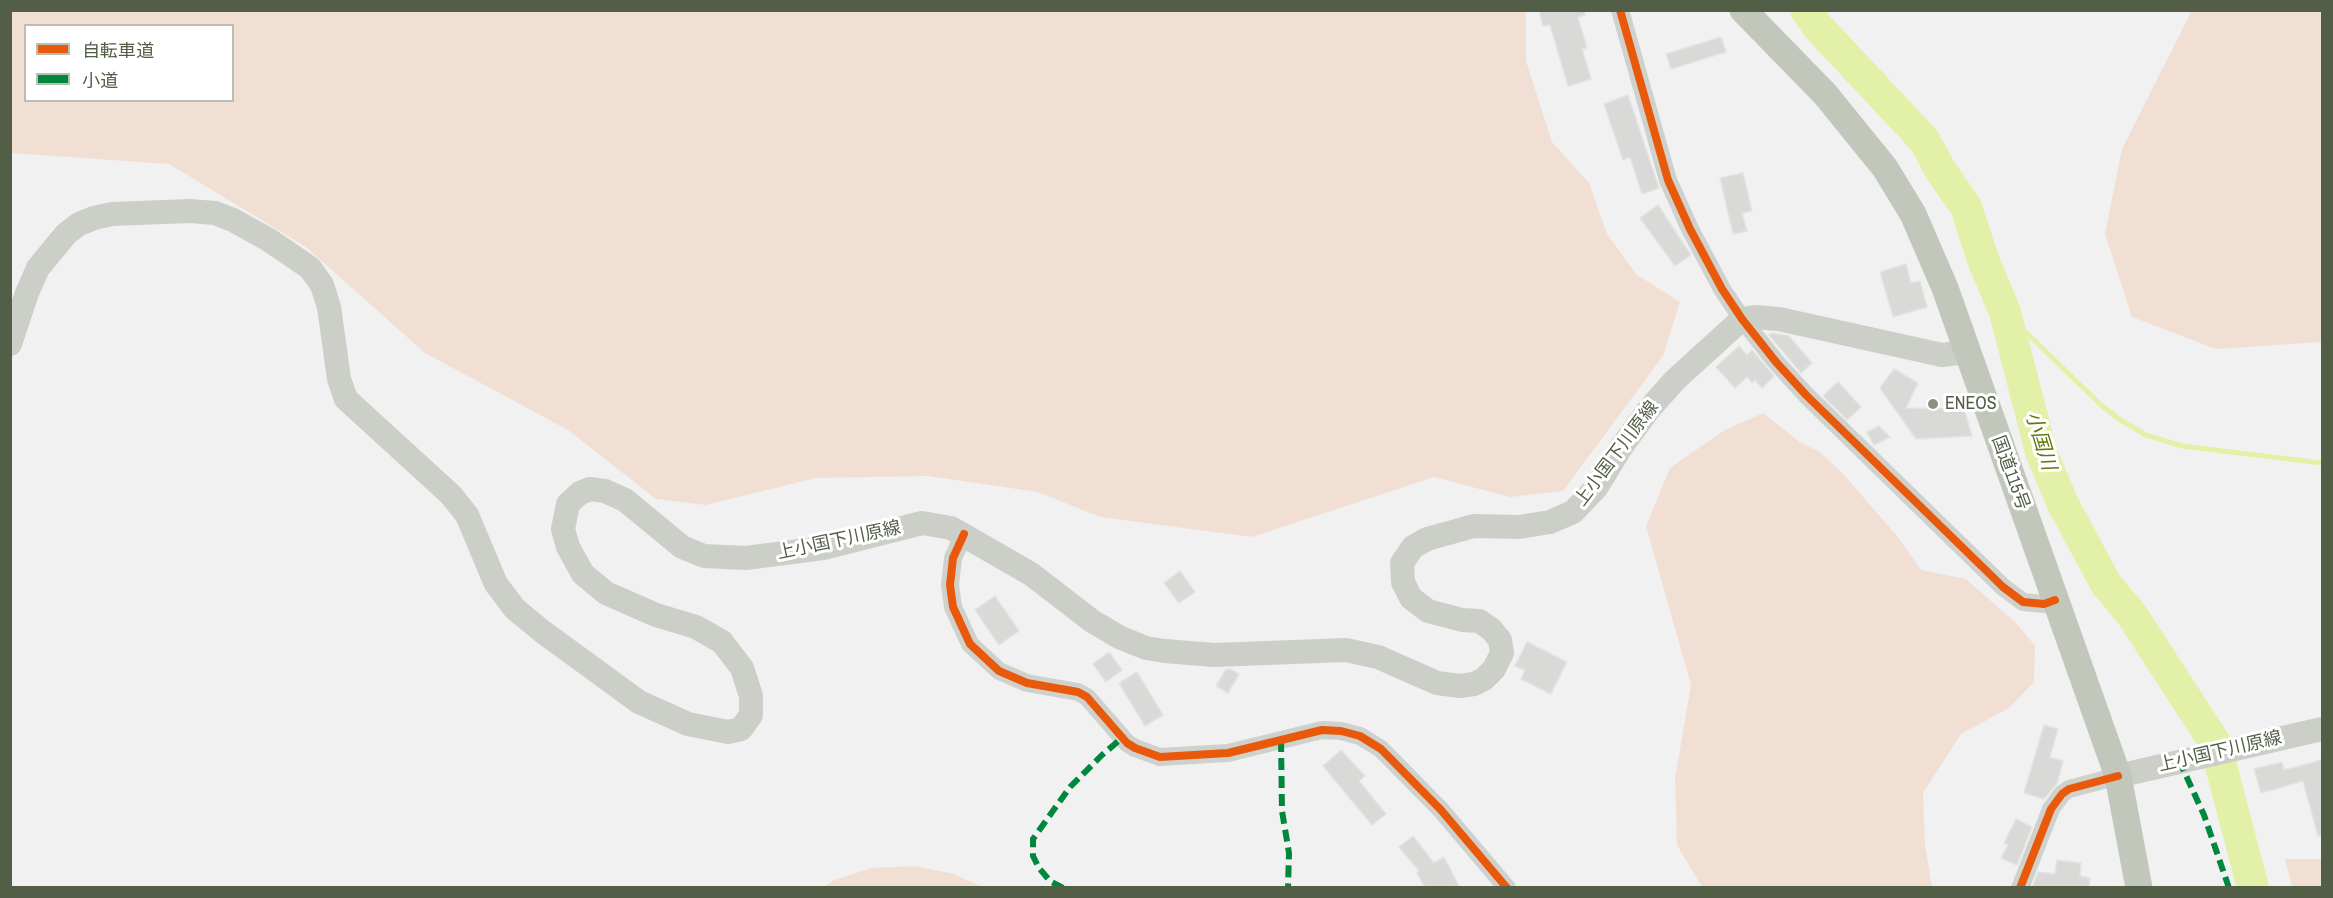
<!DOCTYPE html>
<meta charset="utf-8">
<style>
body{margin:0}
#map{position:relative;width:2333px;height:898px;overflow:hidden;background:#f1f1f1;font-family:"Archivo Narrow","Noto Sans JP",sans-serif}
canvas{display:block}
.frame{position:absolute;inset:0;border:12px solid #535e47;pointer-events:none}
.legend{position:absolute;left:24px;top:24px;width:210px;height:78px;box-sizing:border-box;background:#fff;border:2px solid #babfb5;margin:0;padding:8px 10px;list-style:none;font-size:18px;color:#535e47}
.legend li{display:flex;align-items:center;gap:12px;height:30px}
.legend b{width:30px;border:2px solid #babfb5}
</style>
<div id="map">
<canvas width="2333" height="898"></canvas>
<div class="frame"></div>
<ul class="legend">
<li><b style="height:8px;background:#e8590c"></b>自転車道</li>
<li><b style="height:8px;background:#00873e"></b>小道</li>
</ul>
</div>
<script>
const ctx = document.querySelector('canvas').getContext('2d');
ctx.lineJoin = 'round';
function fillPath(path, color) {
  ctx.fillStyle = color;
  ctx.fill(path, 'evenodd');
}
function toPath(rows) {
  const path = new Path2D();
  for (const r of rows) {
    path.moveTo(r[0], r[1]);
    for (let i = 2; i < r.length; i += 2) path.lineTo(r[i], r[i + 1]);
  }
  return path;
}
function strokePath(path, color, width, dash) {
  ctx.strokeStyle = color;
  ctx.lineWidth = width;
  ctx.lineCap = dash ? 'butt' : 'round';
  ctx.setLineDash(dash || []);
  ctx.stroke(path);
}
function label(font, color, halo, rows, align = 'center') {
  ctx.font = font + ' "Archivo Narrow","Noto Sans JP",sans-serif';
  ctx.lineWidth = 6;
  ctx.setLineDash([]);
  ctx.textBaseline = 'middle';
  ctx.strokeStyle = halo;
  ctx.fillStyle = color;
  for (const [text, x, y, turn = 0] of rows) {
    ctx.save();
    ctx.translate(x, y);
    ctx.rotate((+turn || 0) * Math.PI / 180);
    ctx.textAlign = isNaN(turn) ? turn : align;
    if (halo) ctx.strokeText(text, 0, 0);
    ctx.fillText(text, 0, 0);
    ctx.restore();
  }
}
const green = toPath([
 [11,10,1526,11,1526,61,1552,142,1589,183,1607,234,1637,275,1680,302,1663,356,1563,491,1510,497,1434,477,1252,537,1100,517,1038,492,928,476,816,478,706,505,656,499,568,430,425,353,306,247,169,164,11,153],
 [26,26,232,26,232,100,26,100],
 [2192,10,2322,11,2322,342,2216,349,2132,317,2105,234,2122,149],
 [1763,413,1801,443,1820,452,1844,475,1897,536,1921,570,1966,579,2017,624,2035,646,2034,682,2009,708,1961,734,1923,793,1925,845,1932,887,1702,887,1677,845,1675,779,1691,685,1646,526,1670,468,1723,431],
 [2285,859,2322,859,2322,887,2292,887],
 [915,866,954,874,982,887,824,887,834,880,872,868]
]);
const stream = toPath([
 [2005,312,2101,405,2119,419,2146,435,2182,446,2322,463]
]);
const river = toPath([
 [1806,10,1818,27,1924,140,1941,171,1966,207,1984,262,2005,312,2041,452,2063,504,2106,584,2132,615,2215,743,2253,888]
]);
const building = toPath([
 [1539,10,1585,10,1585,15,1578,17,1587,48,1582,49,1591,79,1568,86,1550,25,1543,26,1539,10],
 [1721,37,1726,52,1671,69,1666,54,1721,37],
 [1628,95,1659,188,1642,194,1630,157,1623,160,1604,104,1628,95],
 [1743,173,1752,211,1742,213,1747,231,1733,234,1720,178,1743,173],
 [1658,205,1691,255,1675,266,1640,218,1658,205],
 [1906,264,1911,283,1920,281,1927,307,1893,317,1880,272,1906,264],
 [1772,333,1789,336,1812,363,1801,373,1769,335,1772,333],
 [1739,346,1747,355,1752,350,1774,376,1762,388,1755,380,1752,383,1747,377,1735,388,1716,367,1739,346],
 [1894,369,1918,383,1906,408,1964,409,1972,436,1916,439,1880,388,1894,369],
 [1838,382,1861,407,1847,420,1823,396,1838,382],
 [1879,426,1890,437,1874,445,1867,432,1879,426],
 [1180,571,1195,592,1179,603,1164,583,1180,571],
 [995,596,1019,631,999,645,975,610,995,596],
 [1527,642,1567,662,1551,694,1521,679,1525,670,1515,666,1527,642],
 [1109,652,1122,670,1106,682,1093,664,1109,652],
 [1226,669,1231,669,1239,674,1228,693,1216,686,1226,669],
 [1137,672,1163,715,1145,726,1119,683,1137,672],
 [2044,725,2058,729,2050,757,2063,761,2057,784,2044,799,2024,793,2044,725],
 [1341,750,1365,776,1359,781,1386,814,1372,825,1323,766,1341,750],
 [2322,760,2322,835,2318,836,2303,781,2261,793,2254,769,2282,762,2284,770,2322,760],
 [2016,819,2032,827,2017,865,2001,858,2008,845,2004,843,2016,819],
 [1413,836,1434,863,1444,857,1460,888,1425,888,1417,873,1419,871,1399,847,1413,836],
 [2057,860,2081,863,2080,876,2090,878,2089,888,2032,888,2038,872,2055,874,2057,860]
]);
const minor = toPath([
 [1620,10,1668,180,1690,229,1722,289,1742,319,1776,362,1806,395,2003,587,2023,602,2044,604,2055,600],
 [964,534,953,558,950,585,953,607,970,644,999,671,1027,683,1078,692,1087,697,1127,743,1135,748,1160,757,1228,753,1322,730,1341,731,1360,736,1381,749,1441,810,1507,888],
 [2020,888,2051,809,2062,794,2069,789,2118,776]
]);
const major = toPath([
 [10,344,27,293,38,268,66,234,79,224,94,218,112,214,190,211,215,213,233,220,269,240,310,268,322,285,329,307,339,379,346,399,451,495,467,515,496,584,515,609,543,632,639,702,688,724,728,732,741,729,751,715,751,696,742,668,722,642,696,627,656,615,606,593,583,574,568,547,563,529,568,504,580,493,590,489,605,491,625,500,682,547,704,556,746,558,823,548,922,523,951,528,1031,574,1092,621,1119,637,1146,648,1165,651,1214,655,1346,650,1378,657,1437,683,1460,686,1474,684,1484,679,1494,669,1502,653,1500,640,1491,629,1479,621,1462,620,1428,611,1411,598,1403,582,1402,563,1413,547,1427,539,1474,526,1519,527,1550,522,1573,512,1596,488,1622,446,1650,408,1675,380,1742,319,1754,317,1779,319,1942,355,1966,352],
 [2118,776,2322,729]
]);
const highway = toPath([
 [1743,10,1825,94,1885,168,1913,214,1945,288,2118,776,2139,888]
]);
const quiet = toPath([
 [1281,740,1282,811,1289,853,1288,888],
 [2179,760,2204,815,2229,888],
 [1063,888,1050,881,1039,868,1033,856,1033,839,1070,787,1102,755,1122,738]
]);
const cycleway = toPath([
 [1620,10,1668,180,1690,229,1722,289,1742,319,1776,362,1806,395,2003,587,2023,602,2044,604,2055,600],
 [964,534,953,558,950,585,953,607,970,644,999,671,1027,683,1078,692,1087,697,1127,743,1135,748,1160,757,1228,753,1322,730,1341,731,1360,736,1381,749,1441,810,1507,888],
 [2020,888,2051,809,2062,794,2069,789,2118,776]
]);
const markers = [
 [1933,404,6,"#8a9182"]
];
const poiNames = [
 ["ENEOS",1945,404]
];
const streetNames = [
 ["上小国下川原線",1617,454,-53],
 ["国道115号",2010,473,70],
 ["上小国下川原線",839,541,-12],
 ["上小国下川原線",2220,752,-13]
];
const waterNames = [
 ["小国川",2040,441,73]
];
fillPath(green, '#f2dfd4');
strokePath(stream, '#e2f1a7', 5);
strokePath(river, '#e2f1a7', 32);
fillPath(building, '#d9dad8');
strokePath(building, '#e3e3e2', 1.5);
strokePath(minor, '#cfd2cc', 18);
strokePath(major, '#cccfc8', 24);
strokePath(highway, '#c2c7bc', 27);
strokePath(quiet, '#00873e', 6, [12, 6]);
strokePath(cycleway, '#e8590c', 8);
for (const [x, y, r, color] of markers) {
  const dot = new Path2D();
  dot.arc(x, y, r, 0, 2 * Math.PI);
  ctx.fillStyle = color;
  ctx.fill(dot);
  strokePath(dot, '#fff', 2);
}
label('18px', '#535e47', '#fff', poiNames, 'left');
label('18px', '#535e47', '#fff', streetNames);
label('italic 20px', '#627a09', '#fff', waterNames);
</script>
